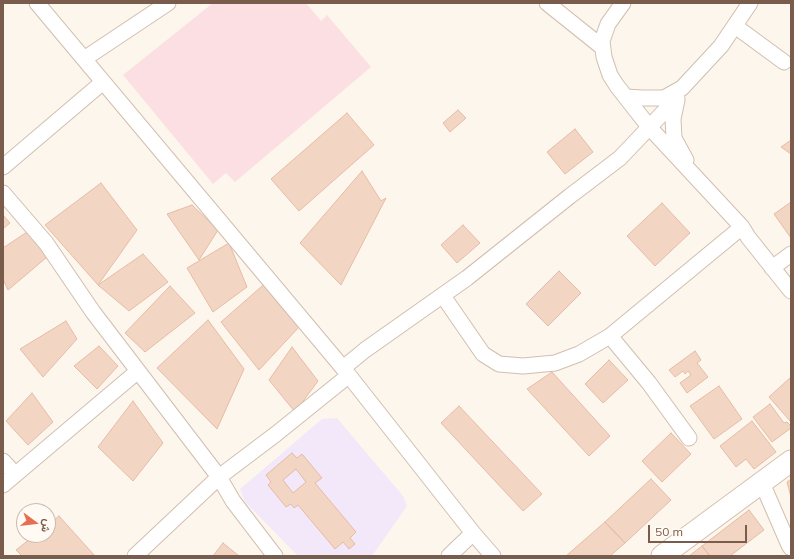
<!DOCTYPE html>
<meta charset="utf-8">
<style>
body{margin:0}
#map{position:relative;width:794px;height:559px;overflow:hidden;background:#fdf6ec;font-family:Mulish,Vazirmatn,sans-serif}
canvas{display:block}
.frame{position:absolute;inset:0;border:4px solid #7a5c4d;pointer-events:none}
.north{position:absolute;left:16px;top:503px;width:40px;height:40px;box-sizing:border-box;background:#fffaf3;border:1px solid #cabbb1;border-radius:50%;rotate:105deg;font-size:11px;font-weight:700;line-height:16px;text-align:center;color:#7a5c4d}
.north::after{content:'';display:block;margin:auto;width:14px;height:18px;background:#e76f51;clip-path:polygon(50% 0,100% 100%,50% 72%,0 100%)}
.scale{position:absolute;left:648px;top:525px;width:99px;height:18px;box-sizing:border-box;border:2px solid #7a5c4d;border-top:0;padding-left:5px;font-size:12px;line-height:14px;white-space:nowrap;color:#7a5c4d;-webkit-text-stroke:3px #fffaf3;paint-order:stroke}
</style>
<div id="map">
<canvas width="794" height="559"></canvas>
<div class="frame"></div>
<div class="north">ش</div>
<div class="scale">50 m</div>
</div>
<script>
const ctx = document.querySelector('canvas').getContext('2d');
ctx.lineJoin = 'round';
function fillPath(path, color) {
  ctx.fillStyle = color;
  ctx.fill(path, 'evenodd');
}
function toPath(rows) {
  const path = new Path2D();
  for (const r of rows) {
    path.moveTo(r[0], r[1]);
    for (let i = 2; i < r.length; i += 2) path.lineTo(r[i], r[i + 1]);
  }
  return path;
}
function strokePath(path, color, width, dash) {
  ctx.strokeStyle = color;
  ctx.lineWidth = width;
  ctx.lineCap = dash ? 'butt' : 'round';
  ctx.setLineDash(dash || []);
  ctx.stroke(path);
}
const education = toPath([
 [337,418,403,496,407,506,372,556,298,556,245,502,240,489,322,419]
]);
const medical = toPath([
 [213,3,306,3,321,21,327,15,371,67,235,182,226,173,213,184,123,75]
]);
const building = toPath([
 [458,110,466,118,450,132,443,123,458,110],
 [347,113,374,145,299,211,271,179,347,113],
 [575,129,593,152,565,174,547,152,575,129],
 [791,140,791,154,781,147,791,140],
 [362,171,381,201,386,198,341,285,300,243,362,171],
 [101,183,137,230,98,285,45,225,101,183],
 [791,202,791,238,774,214,791,202],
 [662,203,690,233,655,266,627,236,662,203],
 [192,205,218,230,199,260,167,214,192,205],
 [3,215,10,223,3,229,3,215],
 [463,225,480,243,457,263,441,245,463,225],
 [27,232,47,257,8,290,3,279,3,248,27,232],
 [229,243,247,287,213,312,187,268,229,243],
 [143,254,168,282,129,311,98,285,143,254],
 [559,271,581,293,548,326,526,304,559,271],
 [269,280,299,327,259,370,221,322,269,280],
 [170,286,195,313,145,352,125,333,170,286],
 [208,320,244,369,217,429,157,368,208,320],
 [66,321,77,339,43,377,20,349,66,321],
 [99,346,118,366,97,389,74,366,99,346],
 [292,347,318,381,295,412,269,380,292,347],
 [695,351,701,360,697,363,708,377,687,393,680,383,691,375,688,371,685,374,683,371,675,377,669,370,695,351],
 [609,360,628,380,603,403,585,384,609,360],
 [552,372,610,436,589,456,527,389,552,372],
 [791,377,791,422,769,397,791,377],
 [719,386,742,419,714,439,690,406,719,386],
 [32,393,53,422,28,445,6,421,32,393],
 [133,401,163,443,133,481,98,447,133,401],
 [770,404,784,423,787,422,791,426,791,428,772,442,753,417,770,404],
 [459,406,542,494,523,511,441,423,459,406],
 [752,421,776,452,754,469,746,459,736,467,720,446,752,421],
 [671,433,691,454,662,482,642,461,671,433],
 [292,453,297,458,302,454,322,478,315,483,356,532,350,538,355,544,349,549,343,542,335,549,298,505,294,508,291,504,286,507,268,485,271,482,266,475,292,453],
 [296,469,306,482,293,493,283,480,296,469],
 [651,479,671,500,625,543,605,522,651,479],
 [791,479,791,497,787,482,791,479],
 [749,510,764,530,730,556,710,556,702,546,749,510],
 [59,516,95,556,22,556,16,550,35,535,48,535,48,525,59,516],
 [605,522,625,543,610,556,566,556,605,522],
 [223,543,239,556,213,556,223,543],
 [702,546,710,556,689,556,702,546]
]);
const street = toPath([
 [37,3,343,368,473,533,493,556],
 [547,3,602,47],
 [623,3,608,24,602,41,604,57,610,75,617,86,650,128,742,227,748,237,791,291],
 [735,26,784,62],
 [84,59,168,3],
 [626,97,642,98,664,98,682,88,721,46,750,3],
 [677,100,673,119,674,138,686,160],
 [3,167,103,82],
 [3,193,46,243,93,312,219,477,276,434,348,376],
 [772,268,791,254],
 [443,296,483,354,499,364,523,366,555,363,579,354,610,336],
 [343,368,365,350,467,278,570,196,620,158,677,98],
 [689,438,649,383,610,336,742,227],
 [3,461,15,474],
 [762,483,789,545,791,548],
 [3,485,138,371],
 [135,556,219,477,233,501,275,556],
 [449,556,473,533]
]);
const secondary = toPath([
 [662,556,791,461]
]);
fillPath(education, '#f3e8fa');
fillPath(medical, '#fbdfe3');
fillPath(building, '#f3d5c3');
strokePath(building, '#e6bba3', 1);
strokePath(street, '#d1beb0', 17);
strokePath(secondary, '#d6c0b0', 23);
strokePath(street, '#fff', 15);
strokePath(secondary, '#fff', 21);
</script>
